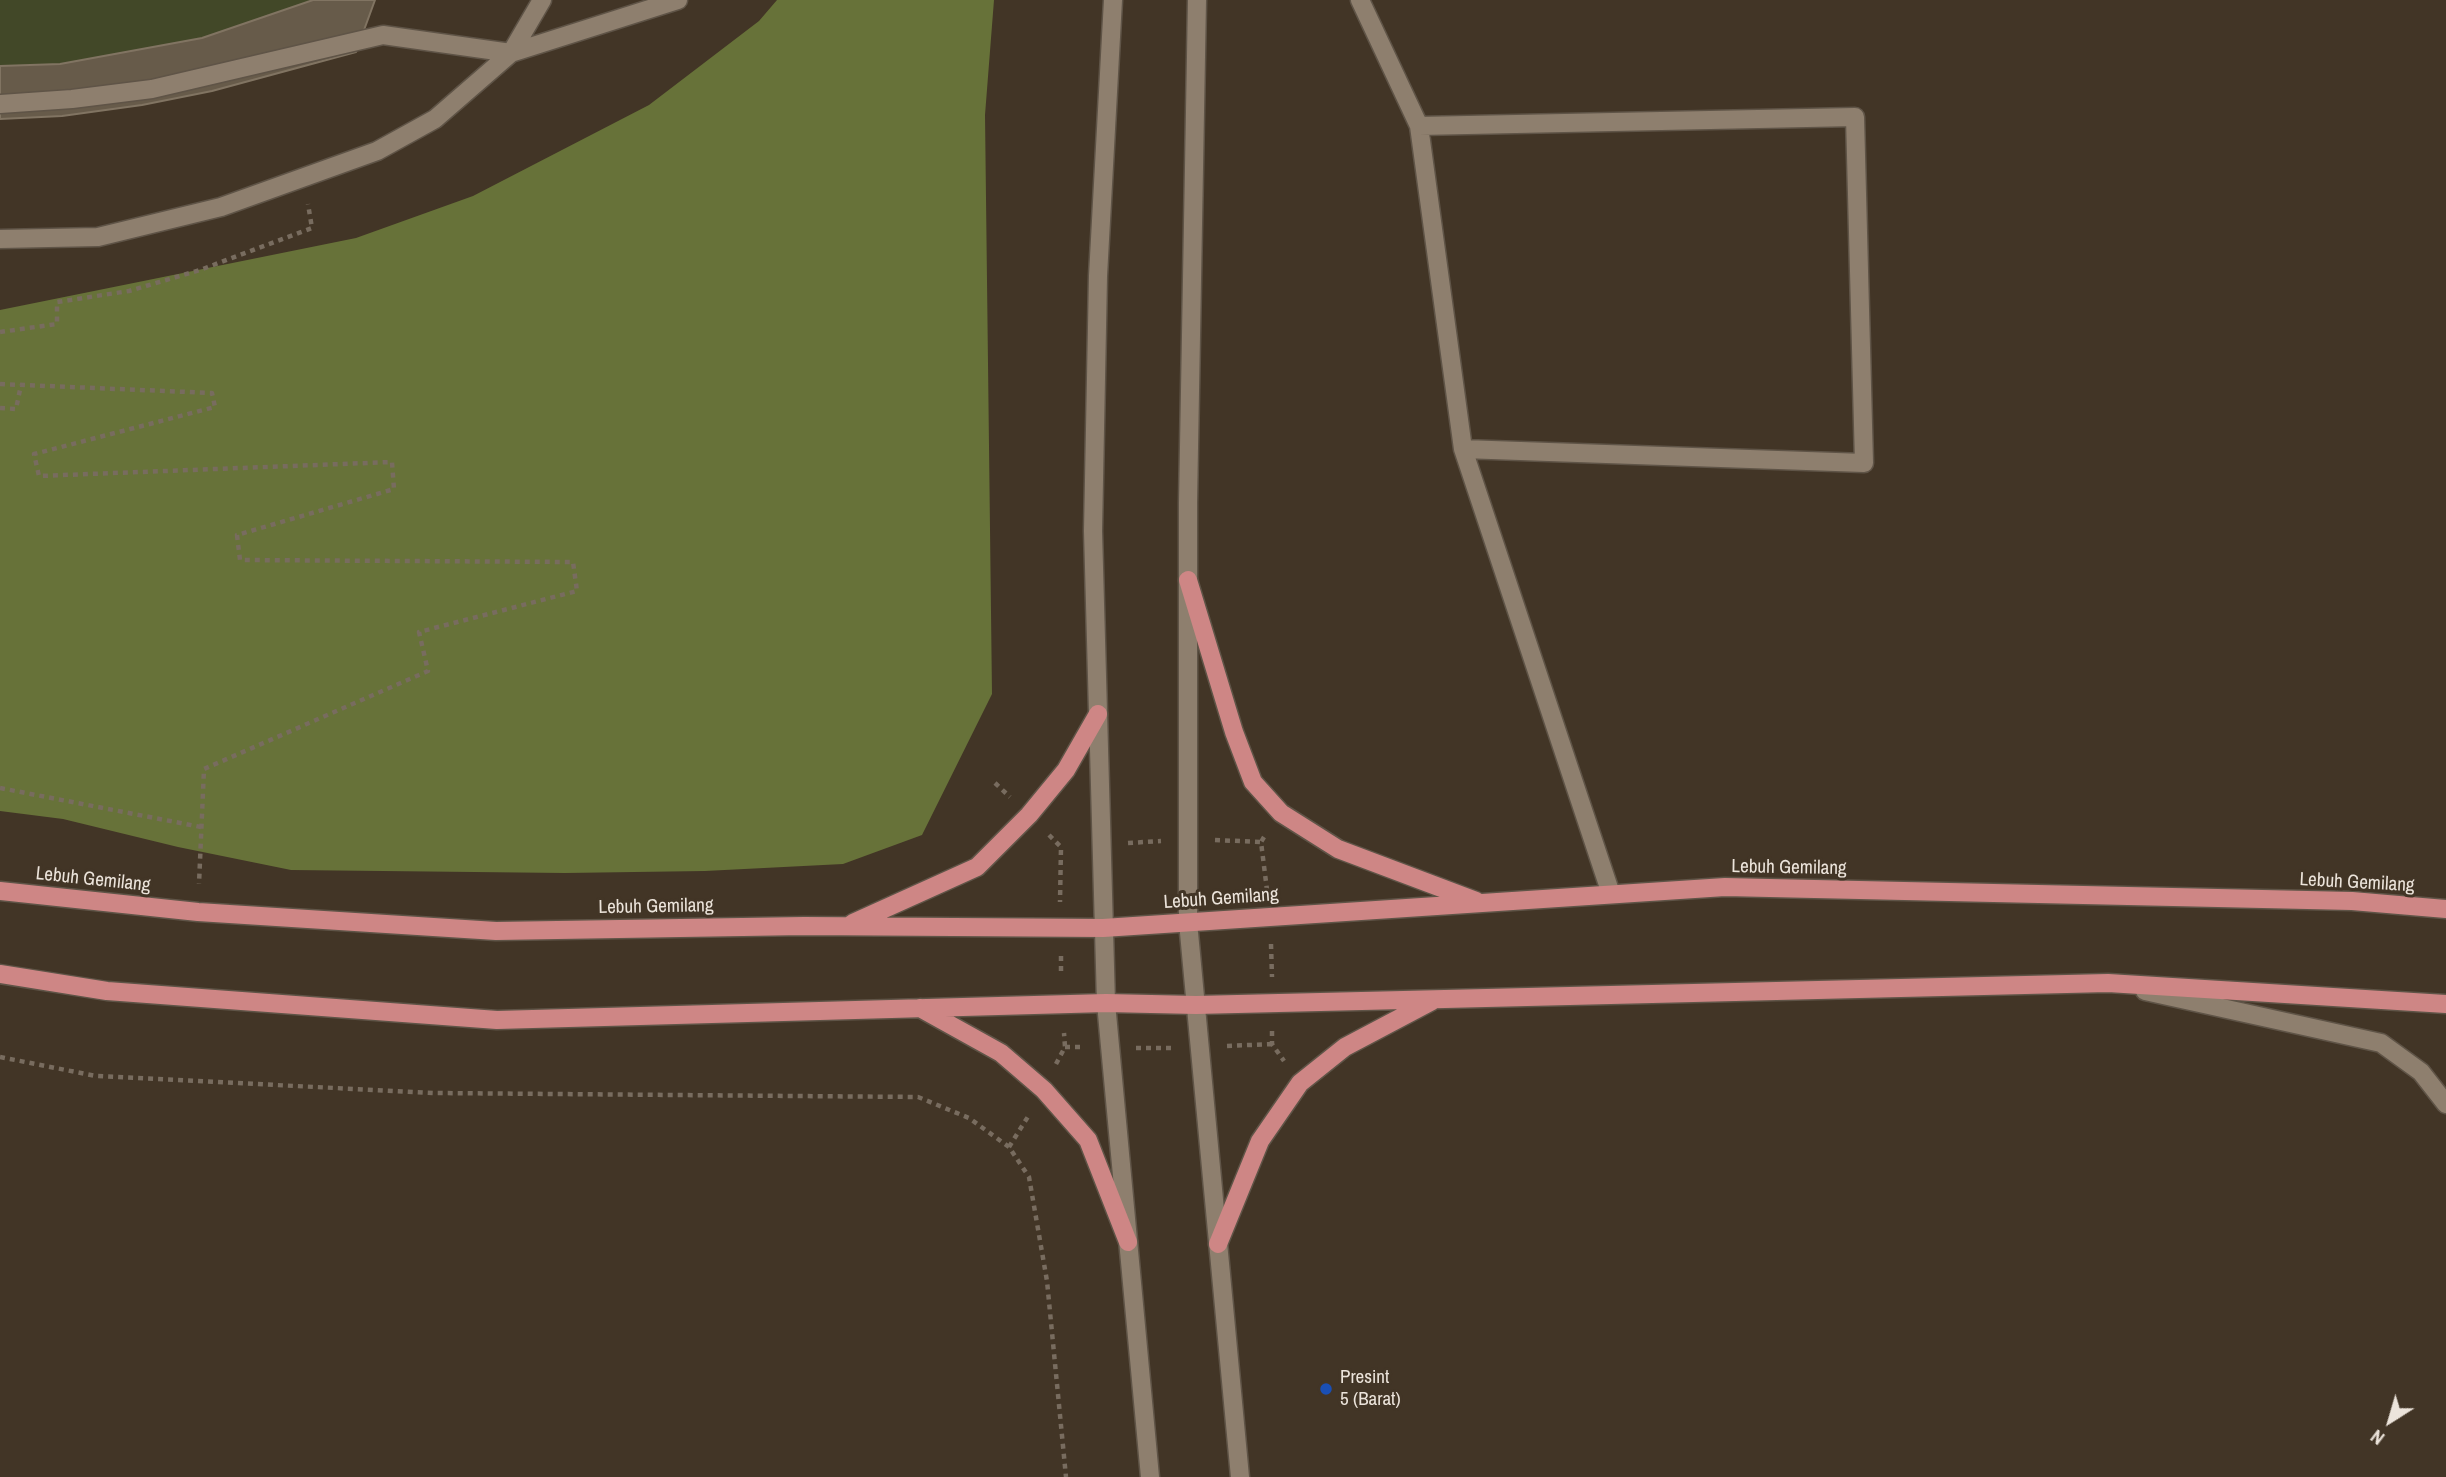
<!DOCTYPE html>
<style>
body{margin:0}
#map{position:relative;width:2446px;height:1477px;overflow:hidden;background:#423526;font-family:"Archivo Narrow",sans-serif}
canvas{display:block}
.north{position:absolute;left:2355px;top:1386px;width:70px;height:70px;-webkit-text-stroke:5px #423526;paint-order:stroke;rotate:217deg;font-size:19px;font-weight:700;line-height:28px;text-align:center;color:#ece4db}
.north::after{content:'';display:block;margin:auto;width:24px;height:32px;background:#ece4db;clip-path:polygon(50% 0,100% 100%,50% 72%,0 100%)}
</style>
<div id="map">
<canvas width="2446" height="1477"></canvas>
<div class="north">N</div>
</div>
<script>
const ctx = document.querySelector('canvas').getContext('2d');
ctx.lineJoin = 'round';
function fillPath(path, color) {
  ctx.fillStyle = color;
  ctx.fill(path, 'evenodd');
}
function toPath(rows) {
  const path = new Path2D();
  for (const r of rows) {
    path.moveTo(r[0], r[1]);
    for (let i = 2; i < r.length; i += 2) path.lineTo(r[i], r[i + 1]);
  }
  return path;
}
function strokePath(path, color, width, dash) {
  ctx.strokeStyle = color;
  ctx.lineWidth = width;
  ctx.lineCap = dash ? 'butt' : 'round';
  ctx.setLineDash(dash || []);
  ctx.stroke(path);
}
function label(font, color, halo, rows, align = 'center') {
  ctx.font = font + ' "Archivo Narrow",sans-serif';
  ctx.lineWidth = 6;
  ctx.setLineDash([]);
  ctx.textBaseline = 'middle';
  ctx.strokeStyle = halo;
  ctx.fillStyle = color;
  for (const [text, x, y, turn = 0] of rows) {
    ctx.save();
    ctx.translate(x, y);
    ctx.rotate((+turn || 0) * Math.PI / 180);
    ctx.textAlign = isNaN(turn) ? turn : align;
    if (halo) ctx.strokeText(text, 0, 0);
    ctx.fillText(text, 0, 0);
    ctx.restore();
  }
}
const green = toPath([
 [0,0,313,0,202,38,60,64,0,66]
]);
const forest = toPath([
 [777,0,994,0,985,115,992,694,922,835,843,864,705,871,565,873,291,870,178,847,63,819,0,811,0,310,356,238,473,196,649,105,759,21]
]);
const building = toPath([
 [313,0,375,0,356,52,212,91,142,105,62,116,0,119,0,66,60,64,202,38,313,0]
]);
const path = toPath([
 [0,332,57,324,57,302,129,291,200,270,312,228,308,204],
 [0,384,212,393,215,407,34,454,39,476,392,462,394,489,237,535,240,560,573,562,577,591,419,632,428,671,204,769,199,884],
 [0,408,16,409,21,385],
 [995,783,1010,797],
 [0,788,201,827],
 [1049,835,1061,847,1060,902],
 [1264,837,1261,842,1267,890],
 [1215,840,1261,842],
 [1128,843,1161,841],
 [1271,944,1272,977],
 [1061,956,1061,975],
 [1272,1031,1272,1044,1284,1061],
 [1227,1046,1272,1044],
 [1065,1047,1082,1047],
 [1136,1048,1173,1048],
 [0,1057,96,1076,435,1093,918,1097,969,1118,1009,1147,1029,1177,1047,1281,1066,1477],
 [1056,1064,1065,1047,1064,1033],
 [1009,1147,1029,1115]
]);
const minor = toPath([
 [1113,0,1098,276,1093,531,1106,1003,1150,1477],
 [1197,0,1188,503,1188,922,1240,1477],
 [1360,0,1419,126,1463,449,1611,894],
 [0,104,72,99,152,89,383,35,511,53,678,0],
 [1419,126,1855,117,1864,463,1463,449],
 [0,239,98,237,221,207,377,151,435,119,511,53,542,0],
 [2145,991,2381,1043,2421,1072,2446,1104]
]);
const major = toPath([
 [1188,580,1234,732,1253,782,1281,813,1338,849,1476,901],
 [0,891,198,912,496,931,804,926,1103,928,1725,887,2352,901,2446,909],
 [853,923,977,867,1029,815,1066,770,1098,714],
 [0,974,107,991,497,1020,1106,1003,1196,1005,2108,983,2446,1004],
 [920,1008,1001,1053,1044,1090,1088,1140,1128,1242],
 [1218,1244,1260,1141,1300,1083,1345,1047,1432,1001]
]);
const markers = [
 [1326,1389,7,"#1a4fb4"]
];
const streetNames = [
 ["Lebuh Gemilang",1789,868,1],
 ["Lebuh Gemilang",93,880,6],
 ["Lebuh Gemilang",2357,883,3],
 ["Lebuh Gemilang",1221,899,-4],
 ["Lebuh Gemilang",656,907,-1]
];
const poiNames = [
 ["Presint",1340,1378],
 ["5 (Barat)",1340,1400]
];
fillPath(green, '#424828');
fillPath(forest, '#677239');
fillPath(building, '#675b4a');
strokePath(building, '#817462', 2);
strokePath(minor, '#5f5447', 21);
strokePath(major, '#5f5447', 21);
strokePath(path, '#786c5f', 4.5, [5, 5]);
strokePath(minor, '#8e7f6e', 18);
strokePath(major, '#ce8685', 18);
for (const [x, y, r, color] of markers) {
  const dot = new Path2D();
  dot.arc(x, y, r, 0, 2 * Math.PI);
  ctx.fillStyle = color;
  ctx.fill(dot);
  strokePath(dot, '#423526', 2.5);
}
label('19px', '#ece4db', '#423526', streetNames);
label('19px', '#ece4db', '#423526', poiNames, 'left');
</script>
